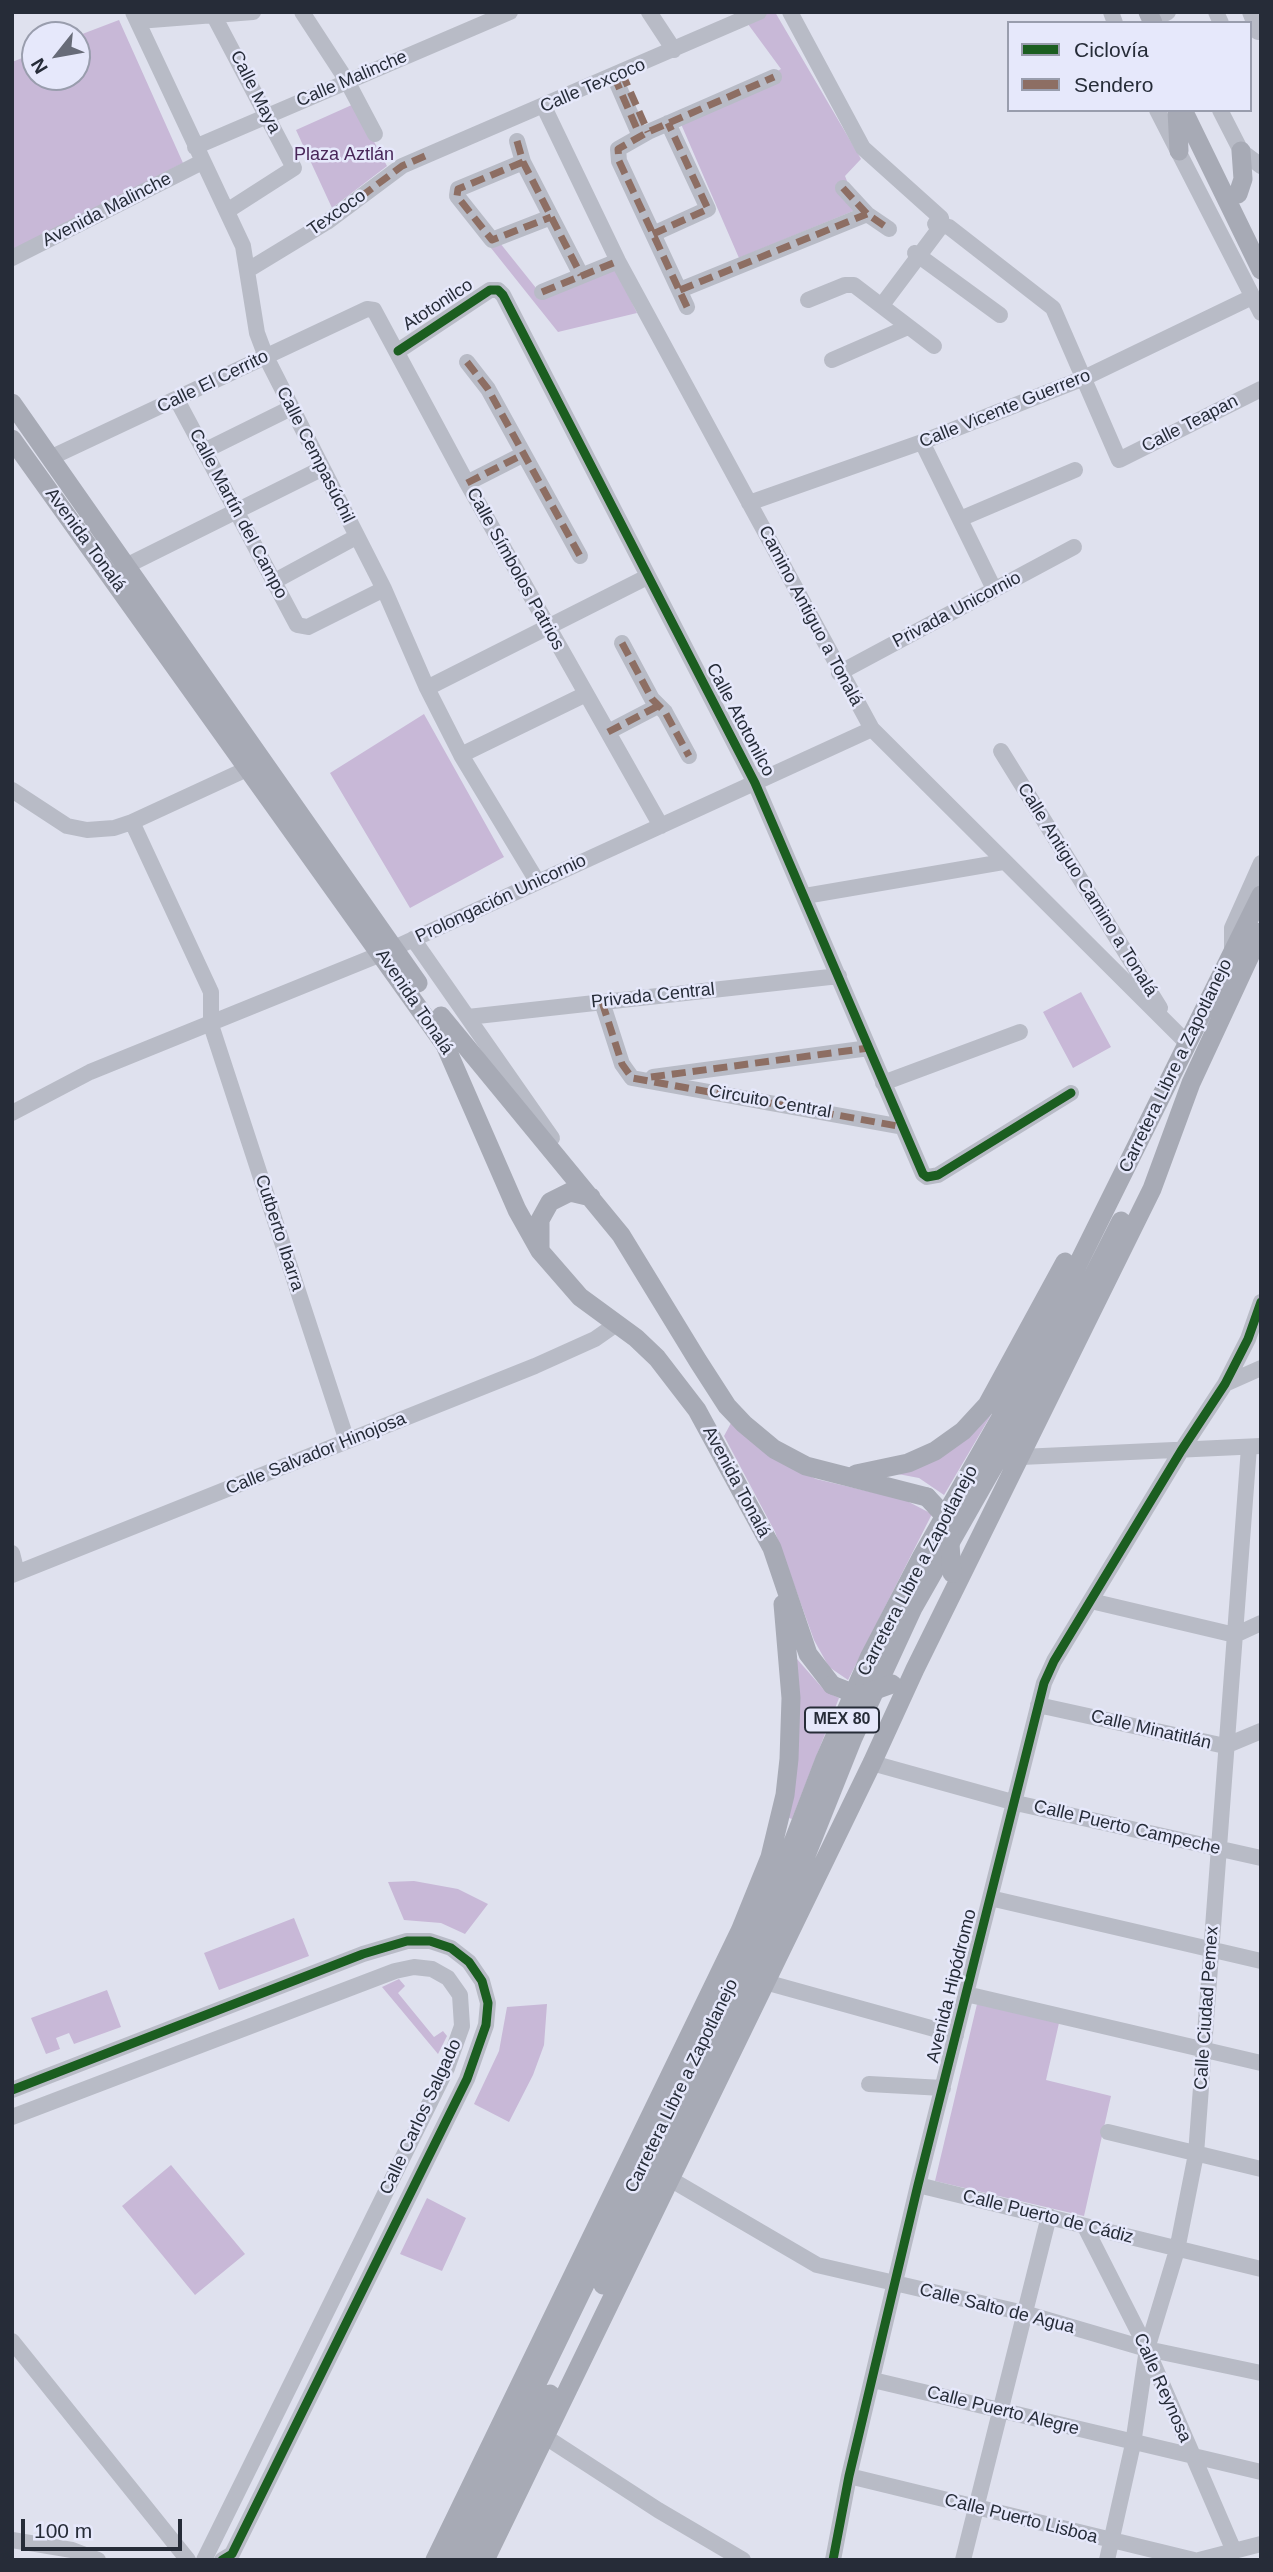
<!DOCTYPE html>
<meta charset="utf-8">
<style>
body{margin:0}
#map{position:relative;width:1273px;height:2572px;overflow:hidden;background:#dfe1ee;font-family:Helvetica,sans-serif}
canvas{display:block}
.frame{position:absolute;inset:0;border:14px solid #262c38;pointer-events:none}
.legend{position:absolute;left:1007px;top:21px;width:245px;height:91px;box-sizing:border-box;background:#e6e8fb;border:2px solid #999dad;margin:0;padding:9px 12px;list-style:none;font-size:21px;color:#262c38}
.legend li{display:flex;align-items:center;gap:14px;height:35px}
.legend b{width:35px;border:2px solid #999dad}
.north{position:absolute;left:21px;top:21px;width:70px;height:70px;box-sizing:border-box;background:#e6e8fb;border:2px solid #999dad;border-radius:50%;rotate:239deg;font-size:19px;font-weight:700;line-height:28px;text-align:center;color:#262c38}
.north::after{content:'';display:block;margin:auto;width:24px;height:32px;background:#676b78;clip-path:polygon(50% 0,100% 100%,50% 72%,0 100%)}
.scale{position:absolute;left:21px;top:2519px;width:161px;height:32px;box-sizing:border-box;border:4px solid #262c38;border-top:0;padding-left:9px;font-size:21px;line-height:24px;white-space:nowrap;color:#262c38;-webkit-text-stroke:5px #e6e8fb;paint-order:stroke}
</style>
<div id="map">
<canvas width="1273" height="2572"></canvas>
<div class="frame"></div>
<ul class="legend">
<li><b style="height:9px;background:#1b5e20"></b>Ciclovía</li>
<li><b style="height:9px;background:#8d6e63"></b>Sendero</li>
</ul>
<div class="north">N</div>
<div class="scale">100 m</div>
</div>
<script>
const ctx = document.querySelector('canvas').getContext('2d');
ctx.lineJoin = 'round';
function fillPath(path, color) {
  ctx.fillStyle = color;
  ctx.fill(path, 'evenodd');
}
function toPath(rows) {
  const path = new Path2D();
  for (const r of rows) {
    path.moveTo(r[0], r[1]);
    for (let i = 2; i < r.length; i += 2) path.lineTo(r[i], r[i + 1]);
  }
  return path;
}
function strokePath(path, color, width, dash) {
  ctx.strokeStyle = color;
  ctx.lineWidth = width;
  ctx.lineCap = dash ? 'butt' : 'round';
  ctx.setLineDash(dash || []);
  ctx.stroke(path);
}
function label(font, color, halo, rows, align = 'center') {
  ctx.font = font + ' Helvetica,sans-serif';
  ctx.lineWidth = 5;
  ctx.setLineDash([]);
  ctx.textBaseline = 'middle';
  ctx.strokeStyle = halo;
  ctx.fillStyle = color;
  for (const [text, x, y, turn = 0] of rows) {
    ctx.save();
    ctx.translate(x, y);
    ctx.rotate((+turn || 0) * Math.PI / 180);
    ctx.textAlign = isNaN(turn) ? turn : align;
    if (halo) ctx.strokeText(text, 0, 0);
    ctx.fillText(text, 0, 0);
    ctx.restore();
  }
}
const green = toPath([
 [764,12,775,12,861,159,845,176,858,209,739,258,681,124,781,69,745,20],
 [119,20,183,163,12,251,12,62,35,53,35,77,77,77,77,36],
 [354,104,387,166,332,208,296,130],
 [500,243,540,293,615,268,637,313,558,332,491,248],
 [424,714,504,857,410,908,330,773],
 [1081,992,1111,1047,1073,1068,1043,1012],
 [991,1415,944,1495,919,1478,898,1474],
 [731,1423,772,1457,816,1479,905,1500,932,1514,848,1680,829,1667,814,1640,775,1532,724,1436],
 [797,1659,825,1691,839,1698,792,1819,786,1817],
 [414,1881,458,1889,488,1904,465,1934,441,1923,404,1920,388,1882],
 [294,1918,309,1956,219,1990,204,1953],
 [399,1979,405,1986,398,1993,434,2037,443,2031,447,2036,438,2054,382,1987],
 [107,1990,121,2027,74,2044,69,2033,56,2038,60,2049,46,2054,31,2018],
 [547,2004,544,2045,533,2075,509,2122,474,2104,499,2051,507,2007],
 [977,2004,1059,2023,1046,2080,1111,2096,1084,2216,935,2181],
 [171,2165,245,2254,195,2295,122,2206],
 [427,2198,466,2218,442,2271,400,2254]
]);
const minor = toPath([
 [133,12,243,246,257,333,266,357,384,589,427,688,461,755,537,881],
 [302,12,347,81,375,134],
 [649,12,674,50],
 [790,12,863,148,941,218,942,225,882,305],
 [1111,12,1115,23],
 [1216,12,1221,23],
 [1250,12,1258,32],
 [214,16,294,168,227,211],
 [1152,20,1168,12],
 [138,21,253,12],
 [614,76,640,136],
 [544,107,618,261,872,729,1188,1044],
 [1157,110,1261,313],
 [1220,110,1241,151,1261,166],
 [517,141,523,162,581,275],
 [195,147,510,12],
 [523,162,458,189,457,196,492,240,551,217],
 [843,188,867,214,889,229],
 [935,224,949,227,1053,308,1119,460,1261,389],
 [653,234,708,209,668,123],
 [915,253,1000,315],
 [12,258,202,162],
 [248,270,327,222,402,166,759,12],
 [680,290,867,214],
 [542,292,618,261],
 [808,300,845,285,854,285,934,346],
 [687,307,619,161,618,149,648,132,774,77],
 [398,351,490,290,498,290,503,295,755,783,923,1174,927,1177,938,1175,1071,1093],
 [832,360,908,327],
 [467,362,488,389,580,556],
 [177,400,297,625,308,627,384,589],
 [922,442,994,589],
 [204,451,291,408],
 [52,457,367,309,374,310,467,483,661,826],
 [467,483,522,455],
 [749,503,922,442,1084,378,1252,297],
 [960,519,1075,470],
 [128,565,321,469],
 [273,582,356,537],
 [622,643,652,699,665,712,689,756],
 [839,673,1074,547],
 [427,688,647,577],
 [608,732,658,706],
 [1001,751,1160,1008],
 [461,755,586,694],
 [12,790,67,826,87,830,114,828,132,822,249,768],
 [132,822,211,992,211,1025,347,1441],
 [805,896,1003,862],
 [413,939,552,1138],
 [1232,950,1232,928,1261,863],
 [602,1002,622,1064,632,1078,903,1127],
 [468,1017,839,976],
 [653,1077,869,1048],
 [883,1083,1020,1032],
 [12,1113,90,1072,381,954,872,729],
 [1225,1384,1261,1368],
 [1021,1457,1261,1446],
 [12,1553,17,1573],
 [12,1575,535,1366,595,1339,615,1325],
 [1091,1601,1235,1635,1261,1623],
 [1038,1705,1225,1746,1261,1731],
 [872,1763,1016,1803,1261,1858],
 [990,1898,1261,1961],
 [765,1982,956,2035],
 [966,1994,1261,2063],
 [869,2084,943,2088],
 [12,2090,363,1954,407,1941,430,1941,451,1948,469,1962,482,1981,488,2003,486,2025,467,2079,232,2554,222,2560],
 [12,2117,395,1971,414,1967,432,1969,448,1978,460,1995,462,2026,447,2068,204,2560],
 [1108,2132,1261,2169],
 [670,2179,817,2265,1024,2313,1147,2349,1261,2373],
 [918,2185,1261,2269],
 [1085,2227,1147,2349,1234,2551],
 [12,2341,188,2560],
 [873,2380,1261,2472],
 [544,2436,658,2510,743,2560],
 [849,2476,1194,2560],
 [12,2540,72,2550,98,2560],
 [833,2560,849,2476,918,2185,1044,1683,1054,1661,1181,1451,1225,1384,1248,1339,1261,1302],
 [963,2560,1049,2216],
 [1107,2560,1133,2444,1147,2349,1177,2250,1196,2154,1249,1447],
 [1199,2560,1261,2544]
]);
const major = toPath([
 [1148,12,1153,23],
 [1177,110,1179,151],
 [1183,110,1261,270],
 [1238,194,1243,179,1241,151],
 [12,403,418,983],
 [12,439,445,1045,517,1210,540,1251,580,1297,636,1338,657,1358,697,1410,772,1548,808,1654,832,1685],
 [441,1016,621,1235,698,1361,727,1406,744,1424,774,1449,806,1466,927,1497],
 [540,1250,540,1220,550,1202,570,1192,591,1197],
 [856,1474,908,1463,935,1451,963,1431,987,1405,1065,1262],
 [603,2285,783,1913,853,1738,913,1608,1024,1413,1121,1221],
 [435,2560,740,1931,770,1857,785,1795,789,1759,791,1698,783,1604],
 [451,2560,730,1986,779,1879,825,1759,869,1658,922,1556,1008,1405,1261,895],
 [469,2560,550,2394],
 [485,2560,872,1763,915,1669,1152,1189,1191,1083,1261,932]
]);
const majorBridge = toPath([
 [927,1497,941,1512,949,1530,952,1573],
 [832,1685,855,1694,864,1694,892,1684]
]);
const quiet = toPath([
 [622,73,648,132],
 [614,76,640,136],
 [517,141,523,162,581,275],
 [523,162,458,189,457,196,492,240,551,217],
 [843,188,867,214,889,229],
 [327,222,402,166,425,156],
 [653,234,708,209,668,123],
 [680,290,867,214],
 [542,292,618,261],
 [687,307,619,161,618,149,648,132,774,77],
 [467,362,488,389,580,556],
 [467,483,522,455],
 [622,643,652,699,665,712,689,756],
 [608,732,658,706],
 [602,1002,622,1064,632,1078,903,1127],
 [651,1077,869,1048]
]);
const cycleway = toPath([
 [398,351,490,290,498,290,503,295,755,783,923,1174,927,1177,938,1175,1071,1093],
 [12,2090,363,1954,407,1941,430,1941,451,1948,469,1962,482,1981,488,2003,486,2025,467,2079,232,2554,222,2560],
 [833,2560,849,2476,918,2185,1044,1683,1054,1661,1181,1451,1225,1384,1248,1339,1261,1302]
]);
const shields = [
 [842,1720,74]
];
const shieldNames = [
 ["MEX 80",842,1720]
];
const streetNames = [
 ["Calle Malinche",352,79,-23],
 ["Calle Texcoco",593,86,-23],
 ["Calle Maya",255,92,63],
 ["Avenida Malinche",107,210,-27],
 ["Texcoco",337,213,-35],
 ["Atotonilco",438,305,-33],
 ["Calle El Cerrito",213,382,-26],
 ["Calle Vicente Guerrero",1005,409,-22],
 ["Calle Teapan",1190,424,-27],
 ["Calle Cempasúchil",315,455,63],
 ["Calle Martín del Campo",238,514,62],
 ["Avenida Tonalá",85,540,54],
 ["Calle Símbolos Patrios",515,569,61],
 ["Privada Unicornio",957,610,-28],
 ["Camino Antiguo a Tonalá",810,616,62],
 ["Calle Atotonilco",740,720,62],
 ["Calle Antiguo Camino a Tonalá",1087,890,58],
 ["Prolongación Unicornio",501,899,-25],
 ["Privada Central",653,996,-6],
 ["Avenida Tonalá",414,1002,56],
 ["Carretera Libre a Zapotlanejo",1176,1066,-64],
 ["Circuito Central",770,1102,10],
 ["Cutberto Ibarra",279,1233,72],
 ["Calle Salvador Hinojosa",316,1454,-22],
 ["Avenida Tonalá",736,1482,62],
 ["Carretera Libre a Zapotlanejo",918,1571,-62],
 ["Calle Minatitlán",1151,1730,13],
 ["Calle Puerto Campeche",1127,1828,13],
 ["Avenida Hipódromo",952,1986,-76],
 ["Calle Ciudad Pemex",1207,2008,-86],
 ["Carretera Libre a Zapotlanejo",682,2086,-64],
 ["Calle Carlos Salgado",421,2117,-65],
 ["Calle Puerto de Cádiz",1048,2217,14],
 ["Calle Salto de Agua",997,2309,14],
 ["Calle Reynosa",1162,2388,66],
 ["Calle Puerto Alegre",1003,2411,14],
 ["Calle Puerto Lisboa",1021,2519,14]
];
const parkNames = [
 ["Plaza Aztlán",344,155]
];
fillPath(green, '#c8b8d7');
strokePath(minor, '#b8bbc6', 16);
strokePath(major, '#a7aab5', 19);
strokePath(majorBridge, '#a7aab5', 19);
strokePath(quiet, '#8d6e63', 7, [14, 7]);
strokePath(cycleway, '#1b5e20', 9);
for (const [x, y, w] of shields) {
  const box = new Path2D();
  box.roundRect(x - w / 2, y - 12.5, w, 25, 5);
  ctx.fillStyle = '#e6e8fb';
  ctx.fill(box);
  strokePath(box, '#262c38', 2);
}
label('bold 16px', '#262c38', null, shieldNames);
label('18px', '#262c38', '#e6e8fb', streetNames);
label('18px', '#492759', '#e6e8fb', parkNames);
</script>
